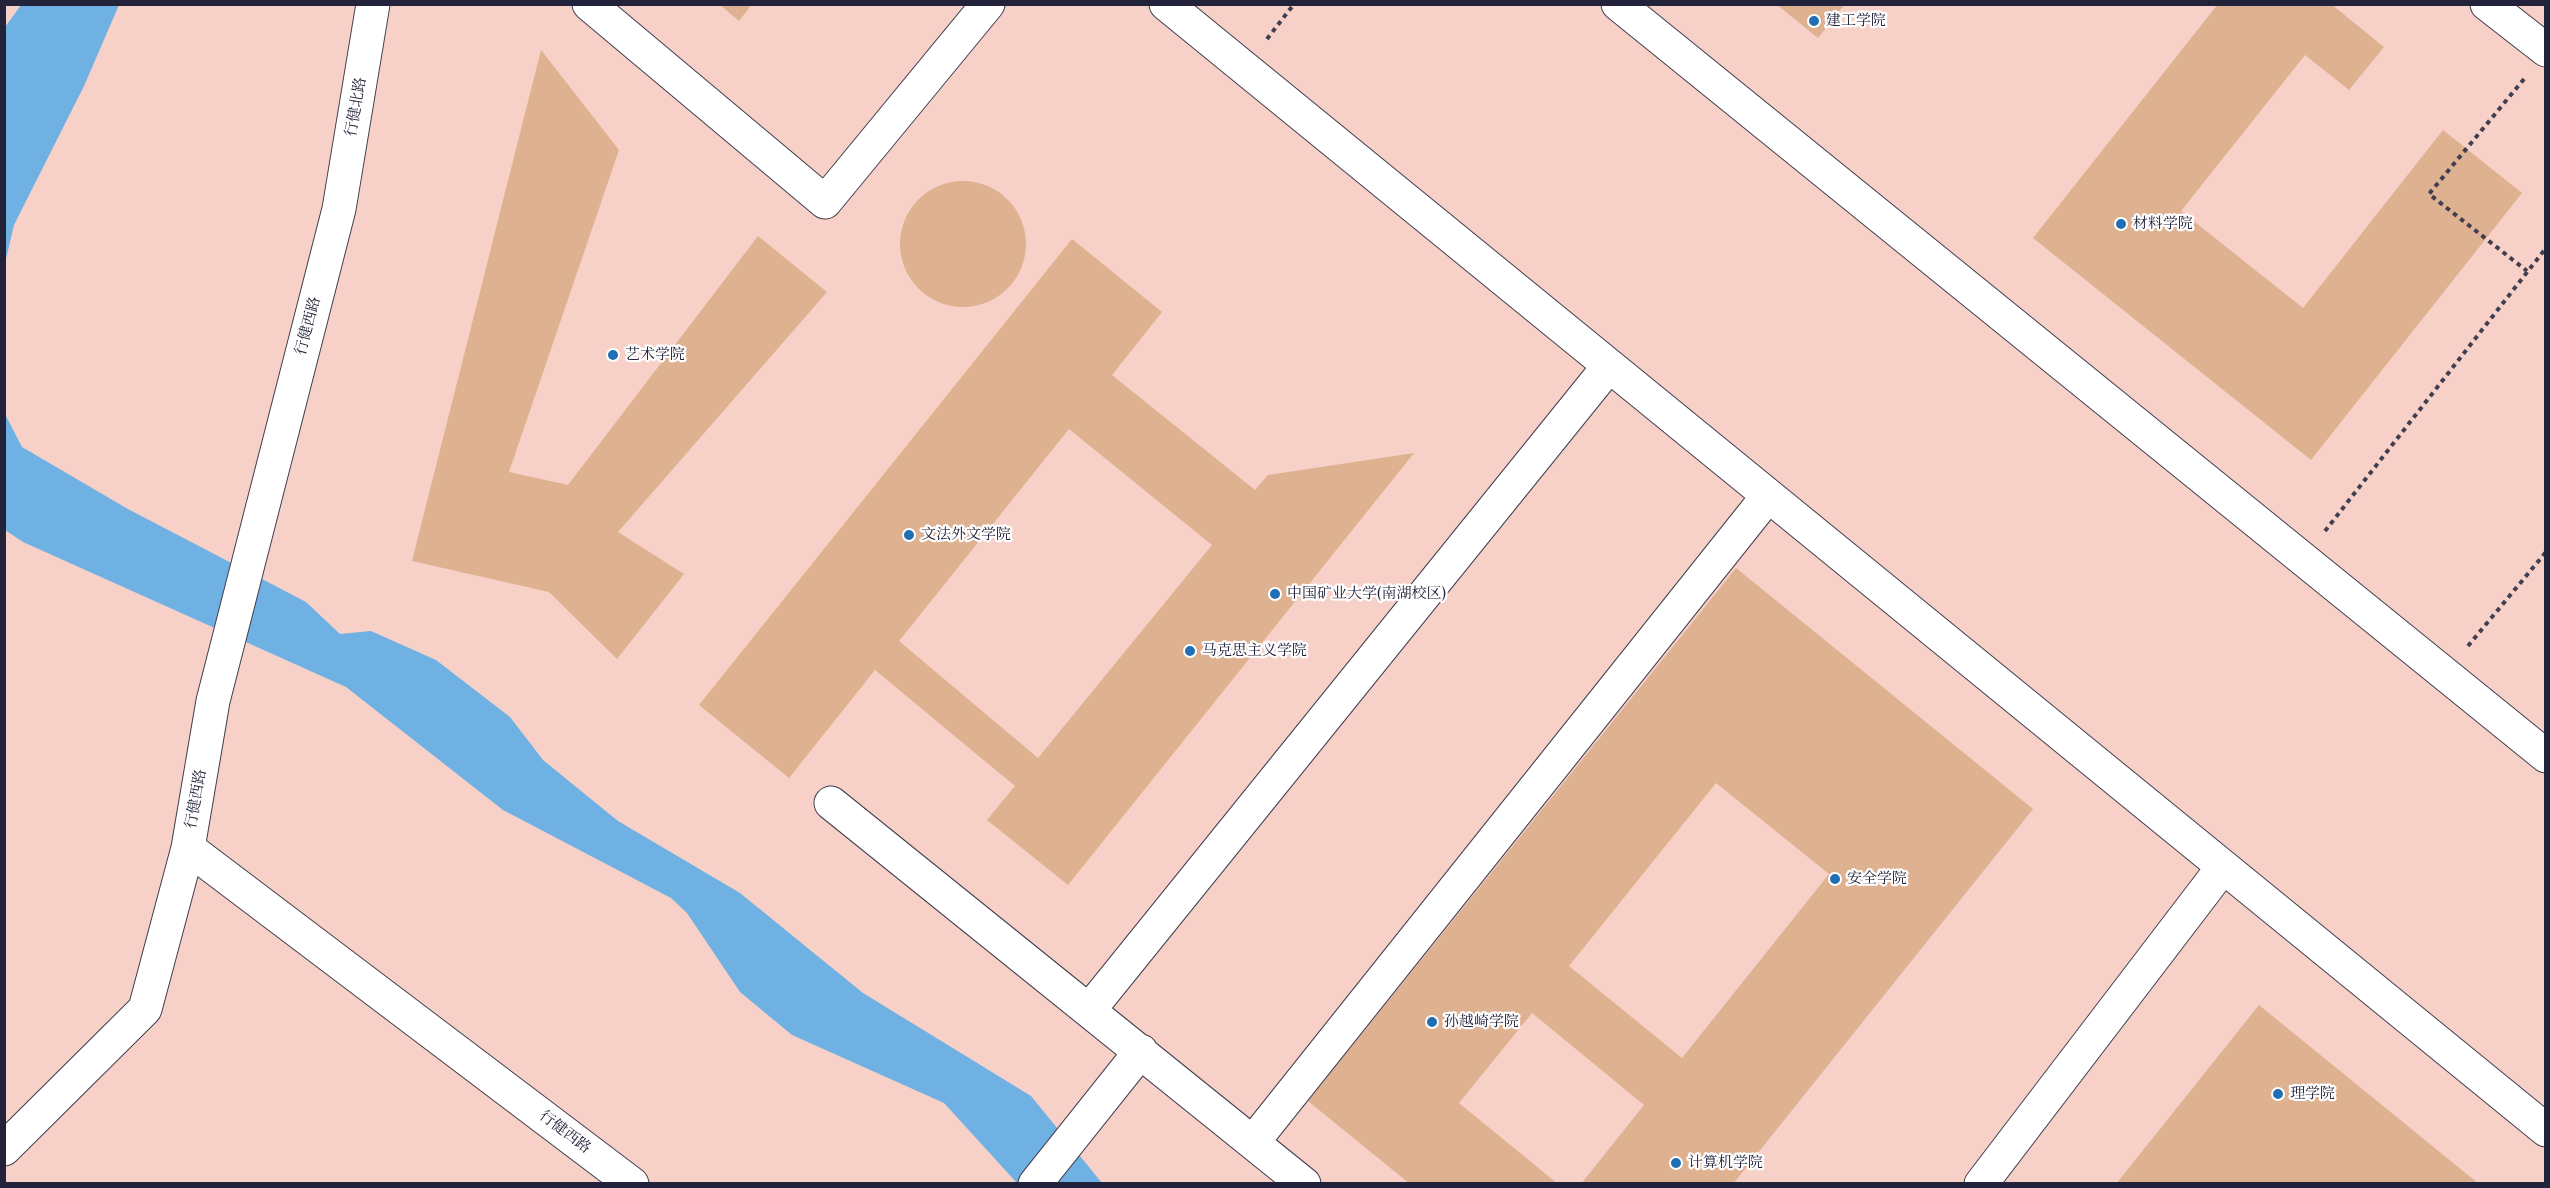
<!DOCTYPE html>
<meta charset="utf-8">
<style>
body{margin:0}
#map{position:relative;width:2550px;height:1188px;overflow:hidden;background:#eedfbe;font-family:"Libre Caslon Text",serif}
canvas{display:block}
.frame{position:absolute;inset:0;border:6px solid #22223b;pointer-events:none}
</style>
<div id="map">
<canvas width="2550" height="1188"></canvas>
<div class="frame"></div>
</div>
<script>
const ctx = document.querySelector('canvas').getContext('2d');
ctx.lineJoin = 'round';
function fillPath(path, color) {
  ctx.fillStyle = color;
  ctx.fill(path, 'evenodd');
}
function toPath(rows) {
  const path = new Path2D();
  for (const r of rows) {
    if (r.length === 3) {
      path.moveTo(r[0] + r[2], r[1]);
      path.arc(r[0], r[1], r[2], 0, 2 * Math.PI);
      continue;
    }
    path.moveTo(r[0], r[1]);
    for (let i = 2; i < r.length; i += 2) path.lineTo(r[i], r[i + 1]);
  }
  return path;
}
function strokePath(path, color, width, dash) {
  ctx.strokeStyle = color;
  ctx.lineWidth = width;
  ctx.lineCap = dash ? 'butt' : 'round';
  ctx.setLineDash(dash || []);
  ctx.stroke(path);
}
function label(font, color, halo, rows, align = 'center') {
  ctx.font = font + ' "Libre Caslon Text","Noto Serif SC",serif';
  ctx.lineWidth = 4.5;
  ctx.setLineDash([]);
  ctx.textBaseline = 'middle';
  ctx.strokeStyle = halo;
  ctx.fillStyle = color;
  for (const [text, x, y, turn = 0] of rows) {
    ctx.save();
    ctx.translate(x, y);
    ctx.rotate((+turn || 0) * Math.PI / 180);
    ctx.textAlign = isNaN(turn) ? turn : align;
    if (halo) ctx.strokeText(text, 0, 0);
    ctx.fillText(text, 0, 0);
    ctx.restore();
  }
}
const built = toPath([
 [5,5,2545,5,2545,1183,5,1183]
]);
const water = toPath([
 [21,5,119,5,84,86,14,225,5,263,5,27],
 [4,412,22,447,128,509,306,602,340,634,371,631,436,660,510,717,543,760,618,821,740,893,863,993,1031,1096,1102,1183,1017,1183,944,1103,792,1035,740,992,687,913,671,898,503,810,346,687,23,542,5,530]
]);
const building = toPath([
 [719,4,752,4,739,21],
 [1776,4,1845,4,1818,38],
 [2218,4,2331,4,2384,47,2349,90,2305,55,2181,211,2303,308,2443,130,2522,193,2311,460,2033,238],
 [541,50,619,150,509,472,568,485,758,236,827,292,618,532,684,574,617,659,549,592,412,561],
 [963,244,63],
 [1072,239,1162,312,1112,375,1255,490,1268,475,1414,453,1068,885,987,820,1015,786,875,670,789,778,699,705],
 [1069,429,1212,545,1038,758,899,641],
 [1736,568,2033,809,1733,1184,1581,1184,1644,1105,1532,1013,1459,1103,1558,1184,1410,1184,1308,1101],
 [1716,783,1829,874,1682,1058,1569,966],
 [2259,1005,2479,1184,2116,1184]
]);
const path = toPath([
 [1267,39,1294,4],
 [2524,79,2429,194,2527,271],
 [2325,531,2546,248],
 [2468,646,2546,552]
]);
const minor = toPath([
 [373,4,339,209,213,701,188,848,632,1184],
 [589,4,825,202,988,4],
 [1166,4,2546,1130],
 [1618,4,2546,756],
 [2487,4,2546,50],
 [831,803,1304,1184],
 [1090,1009,1609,366],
 [1253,1142,1768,496],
 [4,1149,145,1009,188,848],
 [1035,1184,1141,1051],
 [1981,1184,2223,867]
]);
const markers = [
 [1814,21,6,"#1f6fb2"],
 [2121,224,6,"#1f6fb2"],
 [613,355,6,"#1f6fb2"],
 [909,535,6,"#1f6fb2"],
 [1275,594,6,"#1f6fb2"],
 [1190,651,6,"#1f6fb2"],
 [1835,879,6,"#1f6fb2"],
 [1432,1022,6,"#1f6fb2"],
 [2278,1094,6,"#1f6fb2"],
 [1676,1163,6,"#1f6fb2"]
];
const poiNames = [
 ["建工学院",1826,21],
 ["材料学院",2133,224],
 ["艺术学院",625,355],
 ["文法外文学院",921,535],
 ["中国矿业大学(南湖校区)",1287,594],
 ["马克思主义学院",1202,651],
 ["安全学院",1847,879],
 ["孙越崎学院",1444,1022],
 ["理学院",2290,1094],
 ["计算机学院",1688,1163]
];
const streetNames = [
 ["行健北路",356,107,-80],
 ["行健西路",308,326,-75],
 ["行健西路",196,799,-80],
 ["行健西路",565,1132,37]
];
fillPath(built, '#f7d1c8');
fillPath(water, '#70b1e4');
fillPath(building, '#deb190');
strokePath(minor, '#413e4f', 35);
strokePath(path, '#413e4f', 4, [4.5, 4.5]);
strokePath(minor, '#fff', 33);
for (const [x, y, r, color] of markers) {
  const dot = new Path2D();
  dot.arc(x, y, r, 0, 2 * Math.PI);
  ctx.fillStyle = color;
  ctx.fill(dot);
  strokePath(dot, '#fff', 2);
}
label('15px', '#22223b', '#fff', poiNames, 'left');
label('15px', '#22223b', '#fff', streetNames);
</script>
